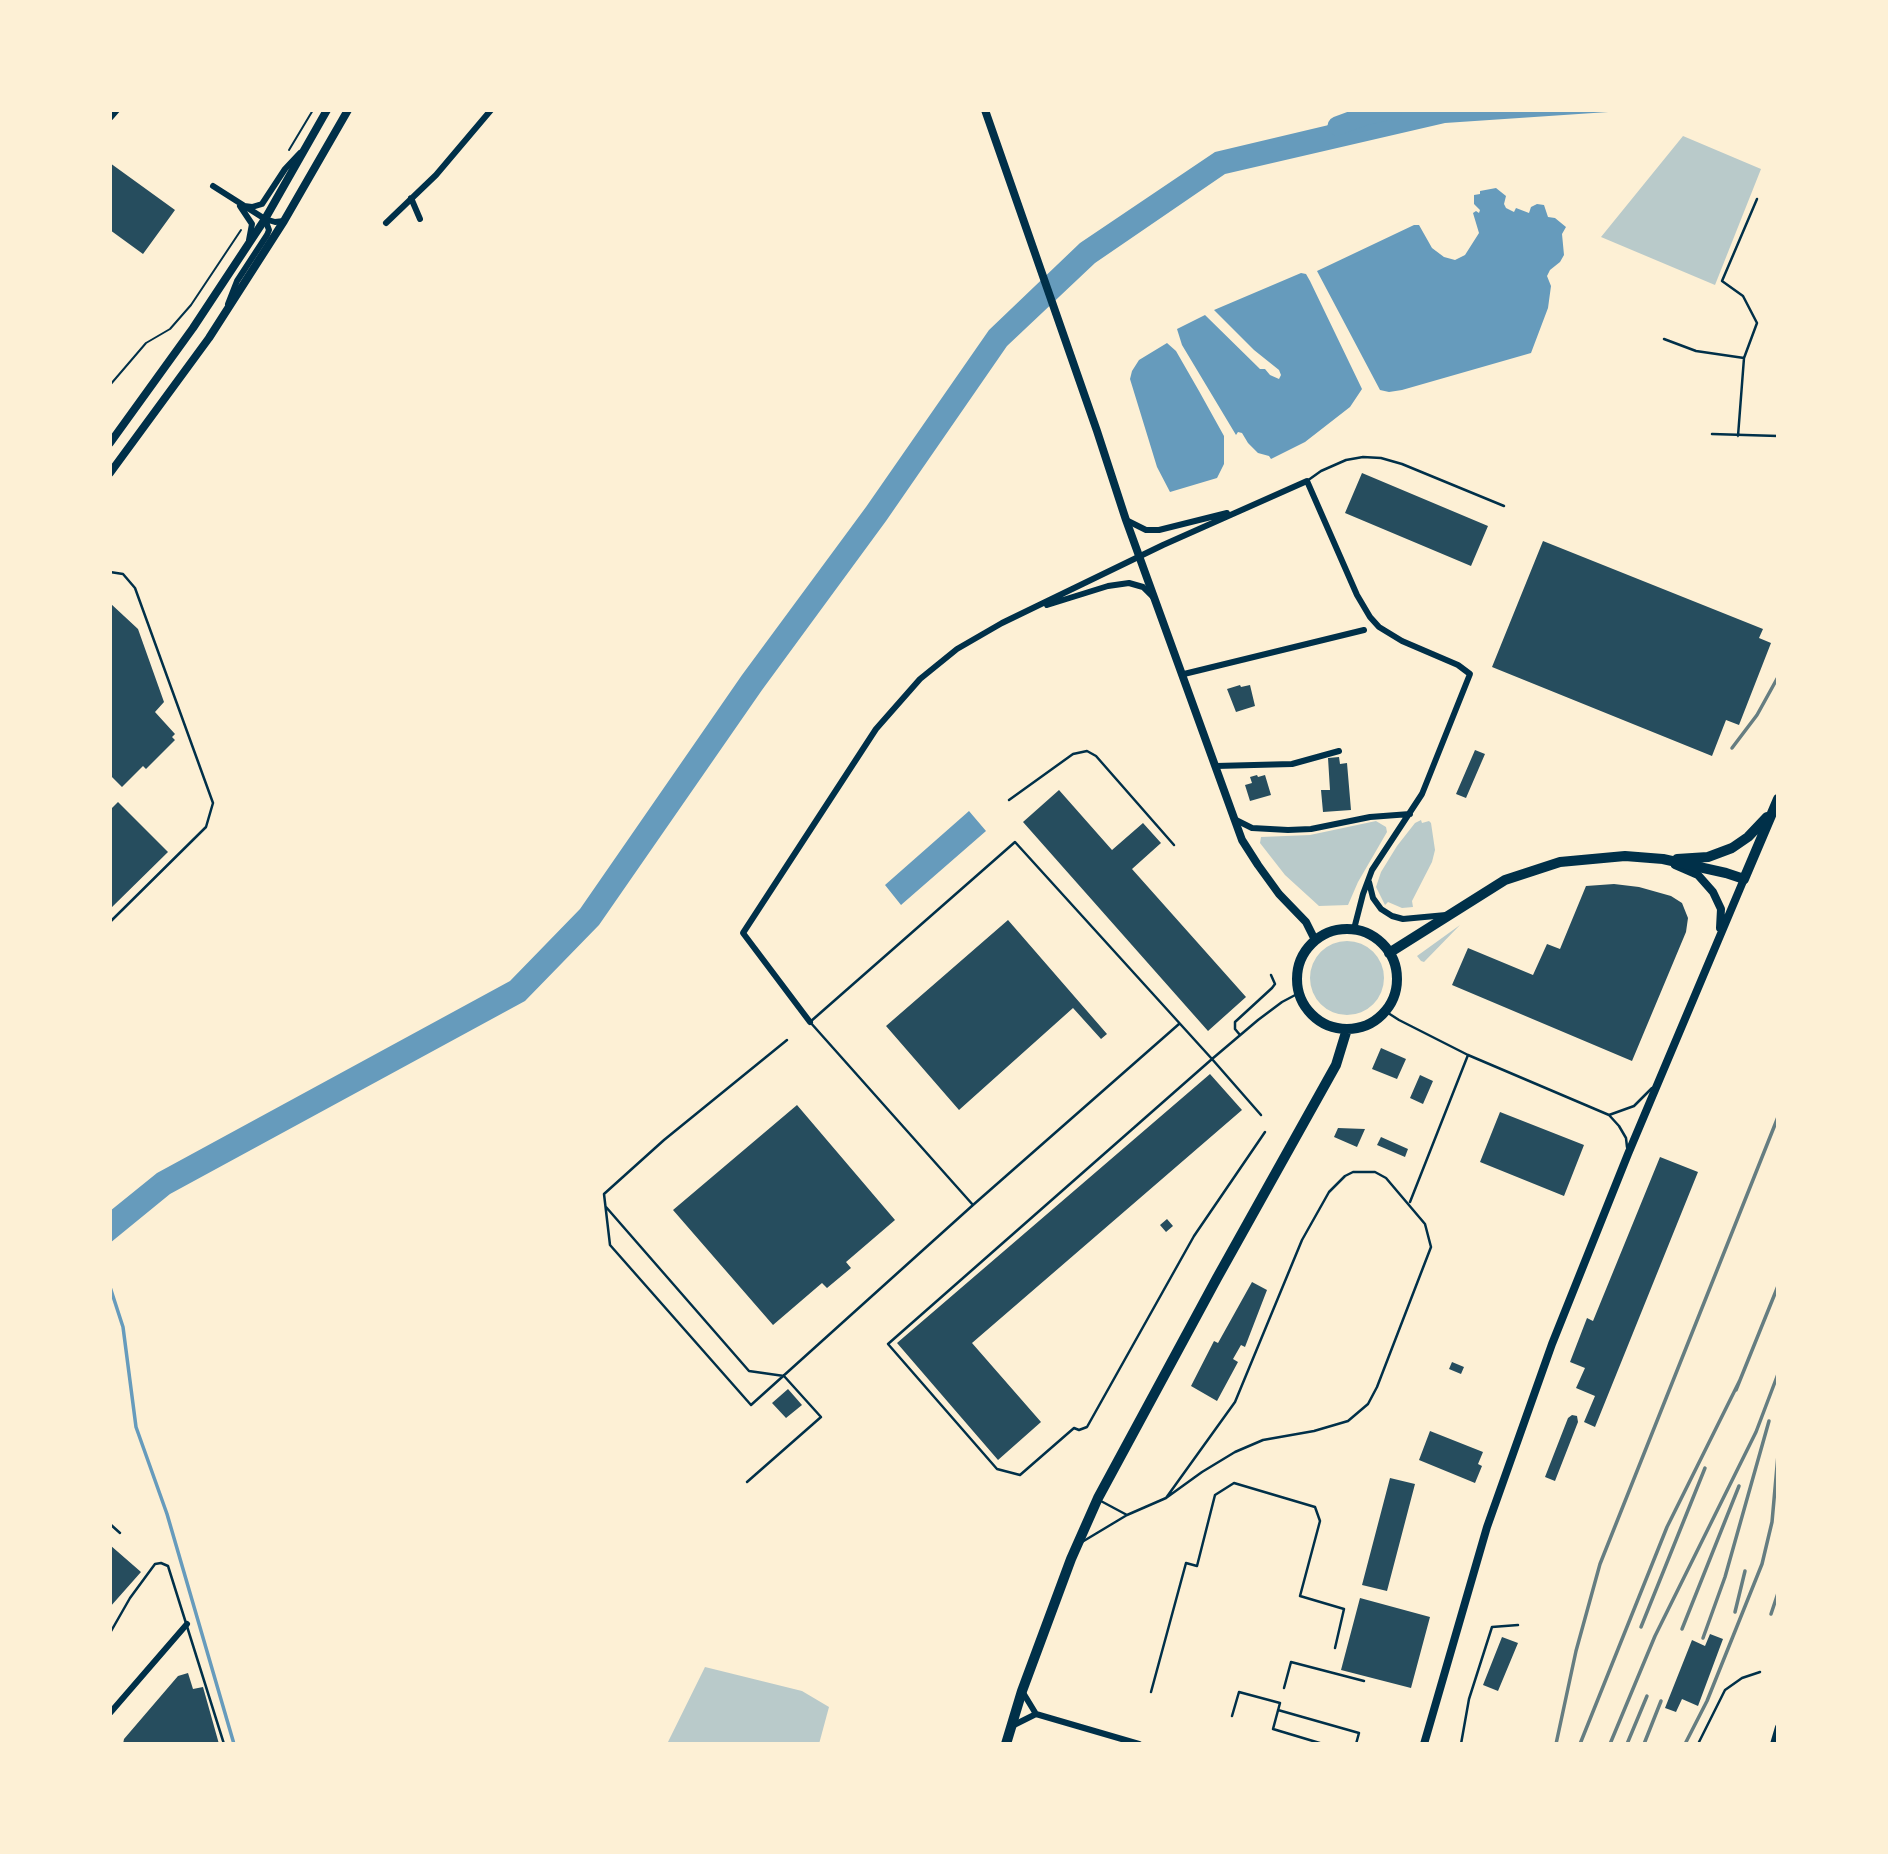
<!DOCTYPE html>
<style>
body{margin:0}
#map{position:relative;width:1888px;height:1854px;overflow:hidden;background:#fdf0d5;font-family:"PT Sans",sans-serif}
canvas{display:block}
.frame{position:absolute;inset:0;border:112px solid #fdf0d5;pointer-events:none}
</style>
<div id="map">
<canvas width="1888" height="1854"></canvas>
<div class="frame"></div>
</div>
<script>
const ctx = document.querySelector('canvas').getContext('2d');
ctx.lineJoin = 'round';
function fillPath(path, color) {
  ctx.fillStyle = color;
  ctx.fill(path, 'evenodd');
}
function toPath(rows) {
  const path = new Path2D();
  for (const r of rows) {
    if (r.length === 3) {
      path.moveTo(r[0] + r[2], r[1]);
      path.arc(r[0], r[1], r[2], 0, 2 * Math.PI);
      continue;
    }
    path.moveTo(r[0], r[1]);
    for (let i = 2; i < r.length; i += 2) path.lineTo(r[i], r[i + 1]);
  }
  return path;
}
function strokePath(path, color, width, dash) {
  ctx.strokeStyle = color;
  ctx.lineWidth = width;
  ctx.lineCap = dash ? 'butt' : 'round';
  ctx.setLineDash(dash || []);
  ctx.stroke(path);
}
const green = toPath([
 [1683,136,1761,169,1715,285,1601,237],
 [1421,820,1422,823,1429,821,1431,823,1435,850,1432,862,1412,901,1413,907,1402,908,1388,902,1385,905,1376,887,1381,872,1397,846,1415,823],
 [1376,821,1386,827,1387,832,1358,882,1348,905,1319,906,1285,875,1260,843,1261,837,1310,835],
 [1460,925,1424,962,1421,961,1417,956],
 [1347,978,37],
 [705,1667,802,1691,829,1707,819,1744,667,1744]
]);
const water = toPath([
 [1392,110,1638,110,1445,123,1225,174,1095,263,1007,346,886,521,762,690,599,925,525,1001,170,1194,110,1243,110,1211,157,1173,510,981,580,909,742,675,866,507,989,330,1080,243,1215,152],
 [1496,188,1506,196,1504,204,1506,208,1514,212,1516,208,1529,213,1531,207,1537,204,1544,205,1548,217,1555,218,1566,227,1562,234,1564,255,1560,262,1550,270,1547,276,1551,286,1548,308,1531,353,1402,390,1389,392,1380,390,1317,271,1414,225,1419,225,1432,248,1444,257,1455,260,1465,255,1479,233,1473,213,1476,211,1479,213,1480,210,1474,204,1474,195,1480,194,1480,191],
 [1301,273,1306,274,1310,281,1362,389,1350,407,1305,442,1271,459,1269,456,1258,453,1248,443,1242,433,1238,432,1236,435,1182,345,1177,329,1205,315,1260,369,1265,369,1270,375,1279,379,1281,375,1279,370,1254,350,1214,310],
 [1167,343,1176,351,1199,391,1224,436,1224,464,1217,478,1170,492,1157,467,1130,379,1132,371,1139,360],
 [969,811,986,831,901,905,885,885]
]);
const stream = toPath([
 [110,1287,123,1327,136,1427,167,1514,234,1744]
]);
const river = toPath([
 [1337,126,1364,116,1393,110]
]);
const building = toPath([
 [110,163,175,210,143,254,110,230],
 [1362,473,1488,526,1471,566,1345,513],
 [1543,541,1763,629,1759,638,1771,643,1739,725,1726,720,1712,756,1492,667],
 [110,603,138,629,164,702,155,712,175,734,172,737,175,740,146,769,143,766,122,787,110,775],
 [1240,685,1241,687,1250,685,1255,706,1236,712,1227,689],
 [1475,750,1485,754,1466,798,1456,794],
 [1339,757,1340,764,1347,763,1351,810,1323,812,1321,790,1330,790,1328,758],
 [1257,775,1258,777,1265,775,1271,795,1250,801,1245,785,1252,783,1250,777],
 [1059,790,1112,850,1143,823,1161,843,1132,869,1246,997,1208,1031,1023,822],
 [118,802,168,852,110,909,110,810],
 [1614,884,1639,887,1671,896,1682,903,1688,918,1686,932,1632,1061,1452,985,1468,948,1533,975,1547,944,1560,949,1586,886],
 [1008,920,1107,1034,1101,1039,1073,1008,959,1110,886,1026],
 [1381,1048,1406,1059,1397,1079,1372,1069],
 [1210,1074,1242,1110,972,1343,1041,1422,998,1460,897,1343],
 [1420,1075,1433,1081,1423,1104,1410,1098],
 [797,1105,895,1220,846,1262,851,1268,827,1288,822,1283,773,1325,673,1210],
 [1500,1112,1584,1145,1564,1196,1480,1162],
 [1338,1128,1365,1129,1357,1147,1334,1137],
 [1381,1137,1408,1149,1405,1157,1377,1145],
 [1660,1157,1698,1172,1595,1427,1584,1422,1595,1396,1576,1388,1585,1368,1570,1362,1587,1318,1593,1321],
 [1167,1219,1173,1226,1166,1232,1160,1225],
 [1252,1282,1267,1290,1245,1347,1241,1345,1233,1359,1238,1362,1217,1401,1191,1386,1214,1341,1218,1343],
 [1452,1362,1464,1367,1461,1374,1449,1369],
 [788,1389,802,1405,786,1418,772,1403],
 [1572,1415,1577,1416,1578,1422,1555,1481,1545,1477,1568,1418],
 [1430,1431,1483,1452,1478,1464,1482,1466,1475,1483,1419,1460],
 [1390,1478,1415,1484,1387,1591,1362,1585],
 [110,1545,141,1572,110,1607],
 [1360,1598,1430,1617,1411,1688,1341,1670],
 [1710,1634,1723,1639,1698,1706,1682,1699,1676,1712,1665,1708,1692,1640,1705,1646],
 [1502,1637,1518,1643,1498,1691,1483,1685],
 [188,1673,193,1689,203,1687,219,1744,123,1744,124,1739,178,1676]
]);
const path = toPath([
 [289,150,313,110],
 [110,385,146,343,170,329,191,305,241,230]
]);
const service = toPath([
 [1664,339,1696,351,1744,358],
 [1712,434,1778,436],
 [1738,436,1744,358,1757,323,1743,296,1722,281,1757,199],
 [1307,481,1321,471,1346,460,1363,457,1381,458,1402,464,1504,506],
 [110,572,123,574,135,588,213,803,206,827,110,922],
 [1009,800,1073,754,1087,751,1096,756,1174,845],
 [1385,1011,1399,1020,1468,1055,1609,1115,1619,1126,1626,1138,1627,1147],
 [1179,1024,973,1205,810,1022,1015,842,1212,1059,1258,1020,1282,1002,1299,993],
 [1240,1035,1235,1029,1235,1022,1272,988,1275,984,1271,975],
 [787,1040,664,1140,604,1194,610,1245,751,1405,973,1205],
 [1261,1115,1212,1059,888,1344,997,1469,1020,1475,1074,1428,1079,1430,1087,1427,1194,1236,1265,1132],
 [1609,1115,1634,1106,1652,1088],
 [1410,1202,1468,1055],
 [606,1207,749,1371,784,1376,821,1417,747,1482],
 [1099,1500,1127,1515],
 [110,1524,120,1533],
 [1082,1542,1127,1515,1166,1498,1202,1472,1235,1452,1263,1440,1314,1431,1348,1421,1368,1404,1377,1387,1431,1247,1425,1224,1386,1178,1375,1172,1353,1172,1345,1176,1329,1192,1302,1240,1235,1402,1166,1498],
 [110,1633,130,1598,155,1564,161,1563,168,1566,224,1744],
 [1284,1688,1291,1662,1364,1681],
 [1151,1692,1186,1563,1197,1566,1215,1495,1234,1483,1315,1507,1320,1521,1300,1596,1344,1609,1335,1648],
 [1278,1710,1359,1733,1356,1744],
 [1232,1716,1239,1692,1280,1703,1273,1729,1323,1744],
 [1461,1744,1469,1699,1492,1627,1518,1625],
 [1698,1744,1725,1690,1742,1678,1760,1672]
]);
const minor = toPath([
 [110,118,117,110],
 [213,186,265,219,275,222,284,221],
 [411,198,420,219],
 [240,206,252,224,249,240],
 [244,206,252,207,262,204,285,169,300,153],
 [386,223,436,175,491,110],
 [228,304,237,281,267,235,269,230,265,219],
 [1126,520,1146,530,1159,530,1227,513],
 [1047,605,1108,586,1129,583,1143,587,1154,598],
 [1184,674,1364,630],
 [1216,766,1292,764,1339,751],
 [1234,819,1252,828,1288,830,1311,829,1370,817,1410,814],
 [1369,882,1373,898,1381,909,1392,916,1403,919,1446,915],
 [810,1022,743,933,876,729,920,679,957,649,1002,623,1163,545,1307,481,1357,595,1370,617,1379,627,1402,641,1458,665,1470,674,1422,794,1372,870,1363,894,1354,929],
 [1022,1691,1036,1714,1139,1744],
 [110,1713,187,1624],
 [1012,1726,1036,1714],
 [1773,1744,1778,1727]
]);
const tertiary = toPath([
 [985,110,1097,431,1126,520,1242,840,1258,865,1279,894,1306,922,1315,940],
 [110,443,193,328,265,219,327,110],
 [110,473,209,338,284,221,348,110],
 [1675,865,1698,875,1713,892,1721,909,1720,928],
 [1424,1744,1487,1527,1552,1344,1628,1154,1744,879]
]);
const primary = toPath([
 [1677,859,1708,857,1732,848,1748,837,1767,817],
 [1347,979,50],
 [1389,953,1505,880,1560,862,1625,856,1663,859,1726,873,1744,879,1778,799],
 [1006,1744,1022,1691,1071,1559,1098,1498,1217,1278,1336,1065,1347,1029]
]);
const rail = toPath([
 [1732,748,1757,715,1778,677],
 [1736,1390,1778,1286],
 [1735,1612,1745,1571],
 [1771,1614,1778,1593],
 [1641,1627,1705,1468],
 [1682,1629,1739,1486],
 [1703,1638,1725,1577,1769,1421],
 [1556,1744,1576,1651,1600,1564,1778,1117],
 [1580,1744,1667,1527,1740,1380],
 [1610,1744,1655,1636,1756,1432,1778,1374],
 [1627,1744,1647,1696],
 [1644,1744,1661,1701],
 [1685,1744,1707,1701,1762,1564,1772,1522,1778,1455]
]);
fillPath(green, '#b9caca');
fillPath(water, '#669bbc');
strokePath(stream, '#669bbc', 3.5);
strokePath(river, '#669bbc', 19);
fillPath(building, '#264d5e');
strokePath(path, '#003049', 2);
strokePath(service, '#003049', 2.5);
strokePath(minor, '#003049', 6);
strokePath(tertiary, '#003049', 8);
strokePath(primary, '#003049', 10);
strokePath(rail, '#657d81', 3.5);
</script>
